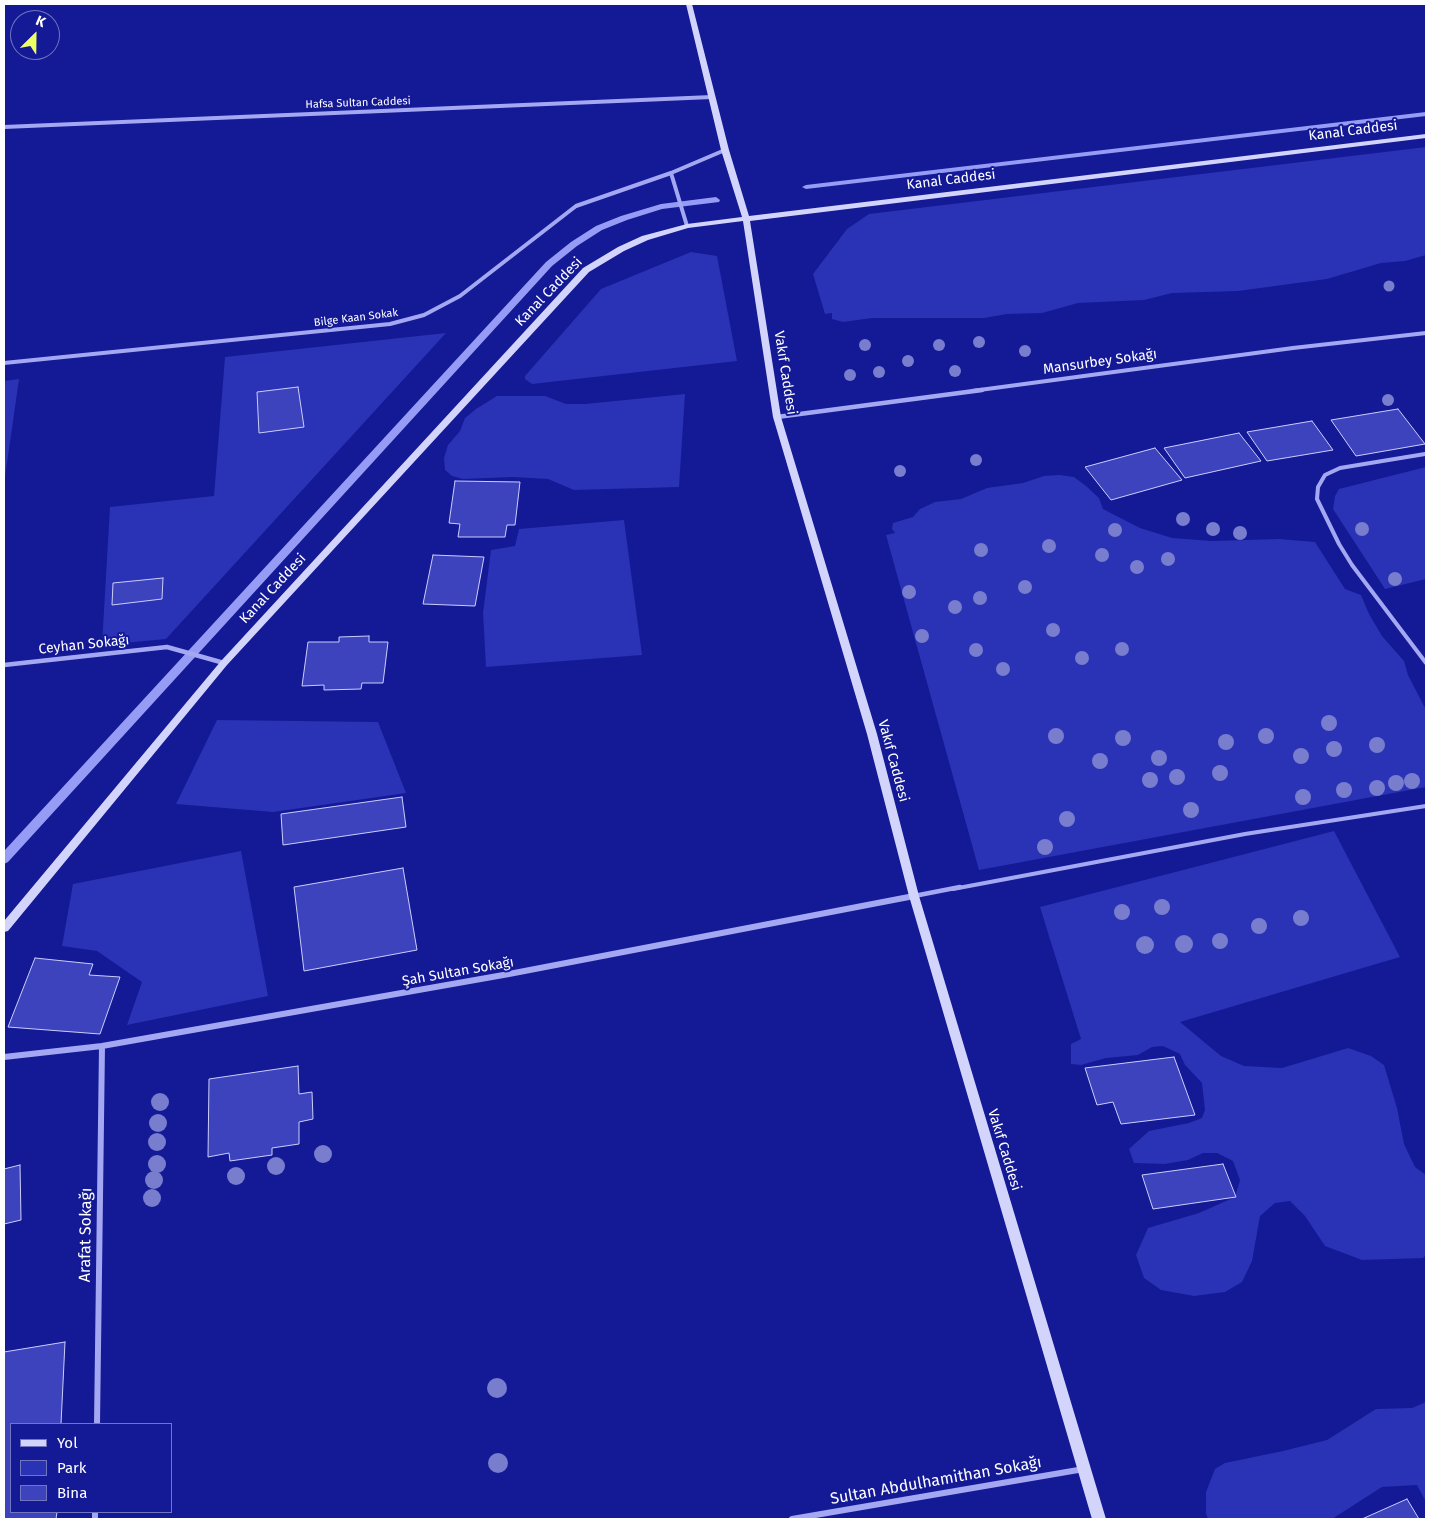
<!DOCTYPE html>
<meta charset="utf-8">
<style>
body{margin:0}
#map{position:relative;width:1430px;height:1523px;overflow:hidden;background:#141995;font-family:"Fira Sans",sans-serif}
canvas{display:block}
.frame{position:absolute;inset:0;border:5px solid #fff;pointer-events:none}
.legend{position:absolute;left:10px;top:1423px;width:162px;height:90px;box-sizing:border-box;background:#141995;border:1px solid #7275bf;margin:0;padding:6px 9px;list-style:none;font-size:15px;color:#fff}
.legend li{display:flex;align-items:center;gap:10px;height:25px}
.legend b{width:25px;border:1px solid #7275bf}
.north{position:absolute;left:10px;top:10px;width:50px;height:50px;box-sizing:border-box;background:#141995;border:1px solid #7275bf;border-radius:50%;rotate:23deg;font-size:14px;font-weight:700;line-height:20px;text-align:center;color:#fff}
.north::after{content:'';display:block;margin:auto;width:18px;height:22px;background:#eeff65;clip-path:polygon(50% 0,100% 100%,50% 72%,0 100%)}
</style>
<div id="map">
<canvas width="1430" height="1523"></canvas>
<div class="frame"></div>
<ul class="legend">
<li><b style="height:6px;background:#d3d4fc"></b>Yol</li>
<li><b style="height:14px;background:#2a32b5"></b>Park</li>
<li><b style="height:14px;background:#3d43bd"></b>Bina</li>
</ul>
<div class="north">K</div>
</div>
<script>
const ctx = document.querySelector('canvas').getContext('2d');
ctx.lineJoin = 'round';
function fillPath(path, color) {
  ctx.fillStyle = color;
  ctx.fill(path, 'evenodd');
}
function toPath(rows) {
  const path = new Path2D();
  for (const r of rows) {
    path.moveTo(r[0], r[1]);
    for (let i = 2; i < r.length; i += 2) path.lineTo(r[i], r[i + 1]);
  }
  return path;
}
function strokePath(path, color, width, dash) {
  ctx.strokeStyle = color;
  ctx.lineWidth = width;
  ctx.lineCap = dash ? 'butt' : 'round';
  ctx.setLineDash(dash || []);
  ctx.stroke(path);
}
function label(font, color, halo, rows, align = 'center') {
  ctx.font = font + ' "Fira Sans",sans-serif';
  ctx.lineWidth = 4;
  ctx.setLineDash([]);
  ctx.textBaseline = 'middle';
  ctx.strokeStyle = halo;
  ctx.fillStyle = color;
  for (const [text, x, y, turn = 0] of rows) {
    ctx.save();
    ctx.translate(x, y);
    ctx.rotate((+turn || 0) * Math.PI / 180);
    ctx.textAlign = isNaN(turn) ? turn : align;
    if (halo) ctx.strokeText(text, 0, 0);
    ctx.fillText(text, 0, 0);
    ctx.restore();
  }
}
const green = toPath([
 [1426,147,1426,255,1405,261,1381,263,1327,279,1238,291,1172,293,1144,300,1078,303,1042,313,1007,314,984,318,872,318,843,322,832,319,832,313,825,314,813,274,847,229,869,214],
 [691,252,717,256,737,361,532,384,525,379,525,376,601,289],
 [446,333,166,639,102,645,110,507,214,496,225,357],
 [19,379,4,484,4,381],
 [685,394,679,487,574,490,548,479,512,477,463,479,452,476,445,470,444,458,448,445,460,431,465,418,476,409,497,396,545,396,566,404,585,404],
 [1426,467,1426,579,1385,589,1333,509,1335,496,1339,489],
 [1059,475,1074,477,1086,486,1099,498,1103,509,1140,528,1172,538,1212,541,1279,539,1315,542,1345,589,1361,595,1369,614,1382,636,1404,661,1408,675,1426,710,1426,787,979,870,886,535,895,533,892,529,893,523,913,517,920,509,935,502,961,499,987,488,1023,483,1044,476],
 [624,520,642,655,486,667,483,613,491,550,515,546,519,529],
 [217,720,378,722,406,793,273,812,176,804],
 [1334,831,1400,957,1180,1022,1221,1056,1244,1066,1282,1068,1348,1048,1371,1056,1384,1065,1397,1108,1404,1144,1415,1167,1426,1175,1426,1255,1423,1258,1362,1260,1325,1246,1305,1216,1290,1201,1275,1203,1260,1216,1252,1261,1242,1282,1225,1292,1194,1296,1161,1290,1144,1278,1136,1255,1148,1228,1199,1213,1235,1197,1240,1180,1233,1161,1217,1153,1203,1153,1188,1160,1165,1164,1134,1163,1129,1149,1149,1131,1189,1123,1202,1118,1205,1110,1202,1083,1185,1065,1180,1054,1163,1046,1152,1047,1138,1055,1106,1058,1081,1065,1071,1064,1071,1044,1081,1039,1040,907],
 [241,851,268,996,127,1025,142,982,97,951,62,946,73,884],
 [1426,1402,1426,1502,1417,1485,1382,1487,1332,1519,1208,1519,1206,1513,1206,1492,1215,1469,1225,1463,1283,1451,1327,1440,1376,1409,1412,1408]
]);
const stream = toPath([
 [1426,112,1426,116,806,189,802,187,806,185,1426,112],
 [716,197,720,200,719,202,662,209,627,220,602,230,577,246,552,266,8,862,4,864,4,851,546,262,571,242,596,226,621,216,661,204,716,197]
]);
const building = toPath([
 [298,387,304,427,259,433,257,392,298,387],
 [1398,409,1425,444,1356,456,1331,420,1398,409],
 [1312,421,1333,450,1267,461,1247,432,1312,421],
 [1239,433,1261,461,1185,478,1164,448,1239,433],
 [1155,448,1182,480,1111,500,1085,467,1155,448],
 [455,481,520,482,515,525,507,525,505,537,458,537,460,524,449,523,455,481],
 [433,555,484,557,475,606,423,604,433,555],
 [163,578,162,599,112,605,113,583,163,578],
 [369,636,369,642,388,642,383,683,362,683,361,689,324,690,324,685,302,686,308,642,339,642,339,637,369,636],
 [402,797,406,827,283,845,281,814,402,797],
 [403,868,417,950,304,971,294,887,403,868],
 [35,958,93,964,89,975,120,977,100,1034,8,1027,35,958],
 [1174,1057,1195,1115,1121,1124,1113,1102,1097,1105,1085,1068,1174,1057],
 [298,1066,299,1094,312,1092,313,1119,299,1122,299,1144,272,1148,272,1155,230,1161,229,1153,208,1157,209,1079,298,1066],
 [1223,1164,1236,1197,1153,1209,1142,1175,1223,1164],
 [20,1165,21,1220,4,1224,4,1169,20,1165],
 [65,1342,61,1424,11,1424,11,1512,57,1512,56,1519,4,1519,4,1352,65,1342],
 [1407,1499,1419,1519,1362,1519,1407,1499]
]);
const laneFar1 = toPath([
 [1425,454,1340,468,1325,475,1318,487,1317,499,1339,544,1352,565,1426,663],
 [953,889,1245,834,1426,806]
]);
const lane = toPath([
 [914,896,960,887]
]);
const streetFar2 = toPath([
 [4,127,712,97],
 [671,173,687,226],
 [4,363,390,324,424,315,460,296,576,206,671,173,725,150],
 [972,391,1293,348,1426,333]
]);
const streetFar1 = toPath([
 [777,417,982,390],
 [4,665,167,647,224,663]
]);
const street = toPath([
 [4,1057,102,1046,509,974,914,896],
 [97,1424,102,1046],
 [95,1512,95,1519],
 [792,1519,1084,1469]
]);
const secondary = toPath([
 [686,4,692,4,729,150,749,216,1426,134,1426,138,750,221,781,417,877,734,919,896,1106,1519,1092,1519,909,896,867,734,773,417,743,221,688,228,648,240,624,251,589,272,227,665,8,931,4,932,4,921,221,661,583,268,618,247,642,236,687,224,742,217,721,150,686,4]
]);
const trees = [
 [1389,286,5.5],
 [979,342,6],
 [865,345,6],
 [939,345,6],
 [1025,351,6],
 [908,361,6],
 [955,371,6],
 [879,372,6],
 [850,375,6],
 [1388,400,6],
 [976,460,6],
 [900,471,6],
 [1183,519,7],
 [1213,529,7],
 [1362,529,7],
 [1115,530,7],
 [1240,533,7],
 [1049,546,7],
 [981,550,7],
 [1102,555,7],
 [1168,559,7],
 [1137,567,7],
 [1395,579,7],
 [1025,587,7],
 [909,592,7],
 [980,598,7],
 [955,607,7],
 [1053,630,7],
 [922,636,7],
 [1122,649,7],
 [976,650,7],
 [1082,658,7],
 [1003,669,7],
 [1329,723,8],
 [1056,736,8],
 [1266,736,8],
 [1123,738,8],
 [1226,742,8],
 [1377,745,8],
 [1334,749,8],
 [1301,756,8],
 [1159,758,8],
 [1100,761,8],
 [1220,773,8],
 [1177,777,8],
 [1150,780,8],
 [1412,781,8],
 [1396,783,8],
 [1377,788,8],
 [1344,790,8],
 [1303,797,8],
 [1191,810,8],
 [1067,819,8],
 [1045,847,8],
 [1162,907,8],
 [1122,912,8],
 [1301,918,8],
 [1259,926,8],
 [1220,941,8],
 [1184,944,9],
 [1145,945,9],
 [160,1102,9],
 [158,1123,9],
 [157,1142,9],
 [323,1154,9],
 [157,1164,9],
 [276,1166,9],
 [236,1176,9],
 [154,1180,9],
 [152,1198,9],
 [497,1388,10],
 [498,1463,10]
];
const farStreetnames = [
 ["Hafsa Sultan Caddesi",358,103,-2],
 ["Bilge Kaan Sokak",356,318,-7]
];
const streetNames = [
 ["Kanal Caddesi",1353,131,-7],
 ["Kanal Caddesi",951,180,-7],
 ["Kanal Caddesi",549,292,-46],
 ["Mansurbey Sokağı",1100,362,-8],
 ["Vakıf Caddesi",785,373,81],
 ["Kanal Caddesi",273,589,-47],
 ["Ceyhan Sokağı",84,645,-6],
 ["Vakıf Caddesi",893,761,75],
 ["Şah Sultan Sokağı",458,972,-10],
 ["Vakıf Caddesi",1004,1150,73]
];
const nearStreetnames = [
 ["Arafat Sokağı",86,1235,-89],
 ["Sultan Abdulhamithan Sokağı",936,1481,-10]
];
fillPath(green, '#2a32b5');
fillPath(stream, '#969cf5');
fillPath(building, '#3d43bd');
strokePath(building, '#cccefc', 1);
strokePath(laneFar1, '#a4a8f2', 4);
strokePath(lane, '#a4a8f2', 4.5);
strokePath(streetFar2, '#a4a8f2', 4);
strokePath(streetFar1, '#a4a8f2', 4.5);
strokePath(street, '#a4a8f2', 6);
fillPath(secondary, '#d3d4fc');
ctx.fillStyle = '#797dce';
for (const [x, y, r] of trees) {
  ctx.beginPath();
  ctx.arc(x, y, r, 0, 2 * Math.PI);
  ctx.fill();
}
label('11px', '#fff', '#141995', farStreetnames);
label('14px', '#fff', '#141995', streetNames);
label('16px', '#fff', '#141995', nearStreetnames);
</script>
